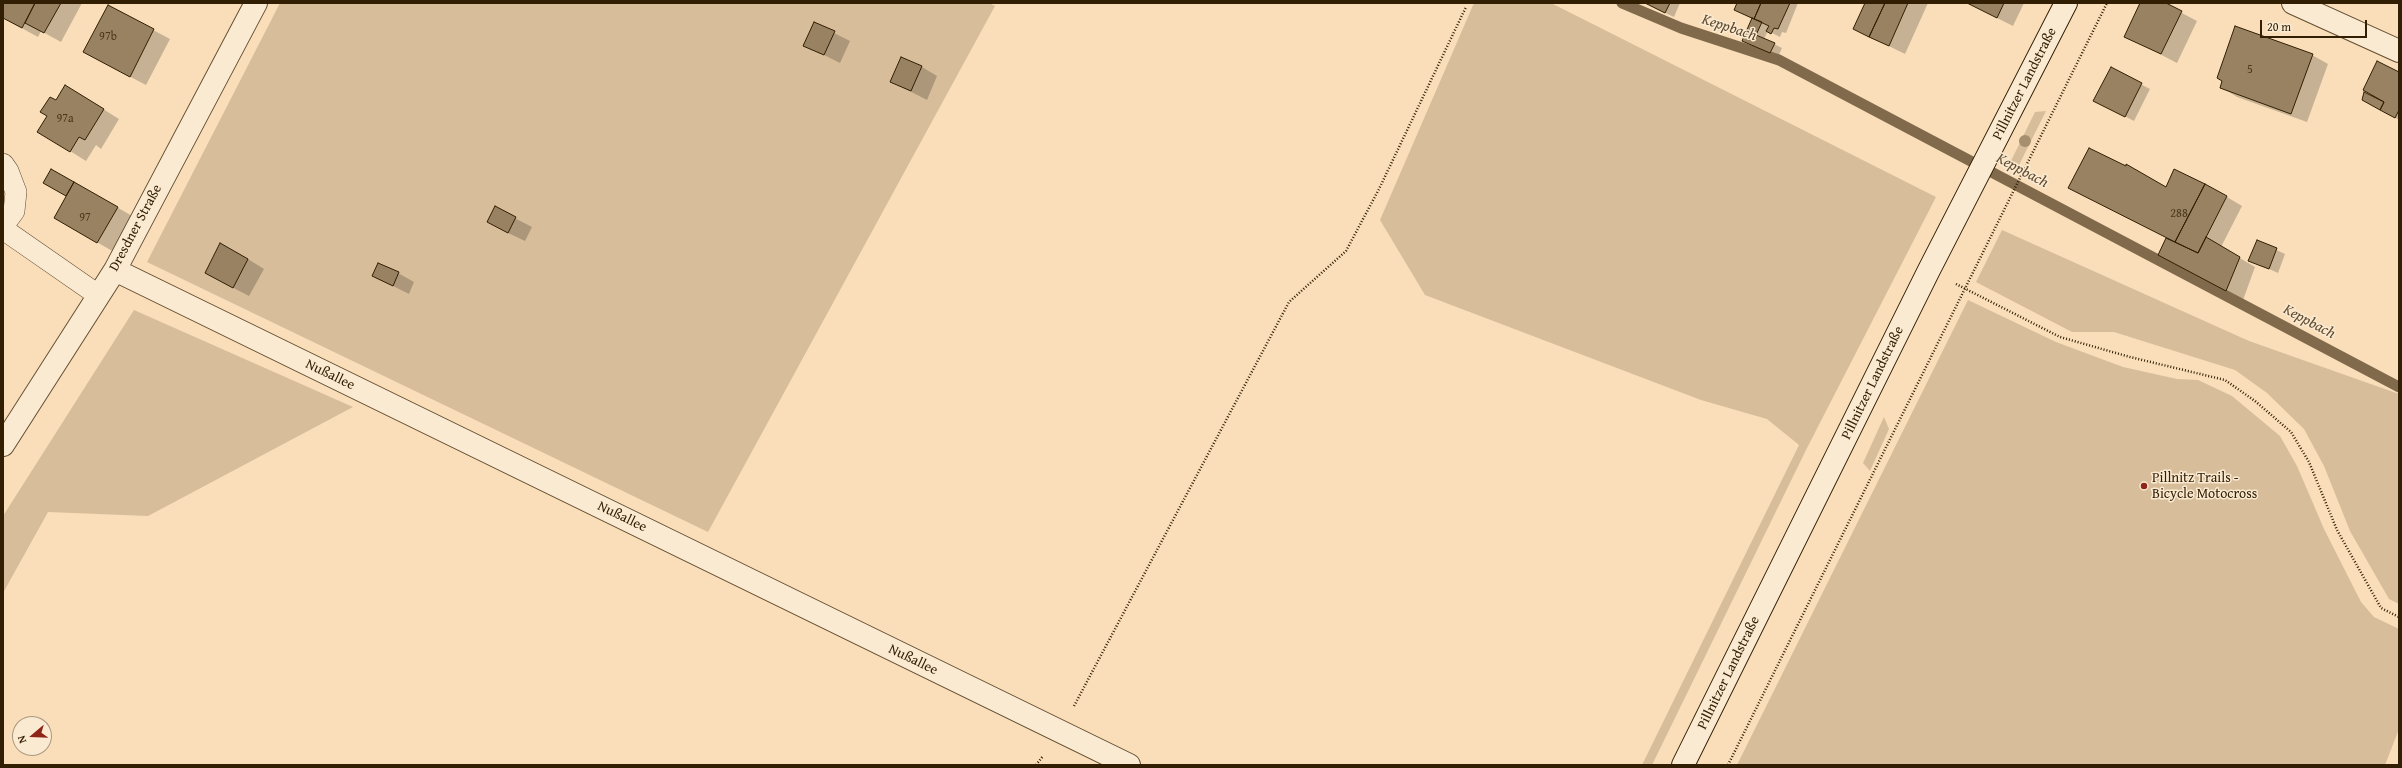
<!DOCTYPE html>
<meta charset="utf-8">
<style>
body{margin:0}
#map{position:relative;width:2402px;height:768px;overflow:hidden;background:#f9deb9;font-family:"Gentium Book Plus",serif}
canvas{display:block}
.frame{position:absolute;inset:0;border:4px solid #311e03;pointer-events:none}
.north{position:absolute;left:12px;top:716px;width:40px;height:40px;box-sizing:border-box;background:#fbead2;border:1px solid #aa987f;border-radius:50%;rotate:251deg;font-size:11px;font-weight:700;line-height:16px;text-align:center;color:#311e03}
.north::after{content:'';display:block;margin:auto;width:14px;height:18px;background:#8f2418;clip-path:polygon(50% 0,100% 100%,50% 72%,0 100%)}
.scale{position:absolute;left:2260px;top:20px;width:107px;height:18px;box-sizing:border-box;border:2px solid #311e03;border-top:0;padding-left:5px;font-size:12px;line-height:14px;white-space:nowrap;color:#311e03;-webkit-text-stroke:3px #fbead2;paint-order:stroke}
</style>
<div id="map">
<canvas width="2402" height="768"></canvas>
<div class="frame"></div>
<div class="north">N</div>
<div class="scale">20 m</div>
</div>
<script>
const ctx = document.querySelector('canvas').getContext('2d');
ctx.lineJoin = 'round';
function fillPath(path, color) {
  ctx.fillStyle = color;
  ctx.fill(path, 'evenodd');
}
function toPath(rows) {
  const path = new Path2D();
  for (const r of rows) {
    path.moveTo(r[0], r[1]);
    for (let i = 2; i < r.length; i += 2) path.lineTo(r[i], r[i + 1]);
  }
  return path;
}
function strokePath(path, color, width, dash) {
  ctx.strokeStyle = color;
  ctx.lineWidth = width;
  ctx.lineCap = dash ? 'butt' : 'round';
  ctx.setLineDash(dash || []);
  ctx.stroke(path);
}
function label(font, color, halo, rows, align = 'center') {
  ctx.font = font + ' "Gentium Book Plus",serif';
  ctx.lineWidth = 3;
  ctx.setLineDash([]);
  ctx.textBaseline = 'middle';
  ctx.strokeStyle = halo;
  ctx.fillStyle = color;
  for (const [text, x, y, turn = 0] of rows) {
    ctx.save();
    ctx.translate(x, y);
    ctx.rotate((+turn || 0) * Math.PI / 180);
    ctx.textAlign = isNaN(turn) ? turn : align;
    if (halo) ctx.strokeText(text, 0, 0);
    ctx.fillText(text, 0, 0);
    ctx.restore();
  }
}
const green = toPath([
 [280,3,989,3,995,6,708,532,147,262],
 [1474,3,1551,3,1936,197,1806,450,1652,765,1642,765,1799,445,1767,419,1701,400,1425,295,1380,220],
 [2046,111,2016,171,2008,167,2035,112],
 [2002,230,2249,341,2399,394,2399,604,2389,599,2350,531,2324,466,2304,429,2267,393,2235,370,2114,332,2072,332,1976,282],
 [1968,300,2056,342,2123,367,2177,379,2198,380,2232,396,2280,436,2297,466,2324,529,2361,602,2374,617,2399,629,2399,729,2385,765,1737,765],
 [134,310,353,407,148,516,48,512,3,593,3,516],
 [1884,417,1889,429,1870,471,1863,463]
]);
const shadow = toPath([
 [3,3,82,3,61,42,41,31,38,37,3,18],
 [1644,3,1680,3,1674,17],
 [1739,3,1798,3,1786,33,1782,32,1780,37,1768,31,1764,39,1782,48,1778,57,1751,45,1752,19,1736,10],
 [1866,3,1928,3,1905,54,1854,29],
 [1967,3,2024,3,2013,26],
 [2141,3,2163,3,2197,21,2177,63,2125,36],
 [108,6,170,39,146,85,100,61],
 [814,23,850,41,840,63,804,45],
 [2312,55,2328,64,2307,122,2237,97,2221,87],
 [922,67,937,76,927,100,892,82],
 [2111,69,2150,89,2134,121,2103,105],
 [2399,73,2399,120,2389,114,2370,95],
 [82,96,119,119,101,149,96,145,86,161,70,151],
 [52,170,134,217,114,252,55,218,67,196,44,182],
 [2070,188,2166,188,2227,197,2242,206,2221,247,2255,267,2243,300,2175,263,2167,238],
 [495,208,532,227,525,241,504,231],
 [2257,241,2285,254,2278,273,2249,260],
 [248,259,264,269,249,296,222,282],
 [398,273,414,282,409,294,373,276]
]);
const stream = toPath([
 [1622,3,1681,28,1779,60,2399,387]
]);
const building = toPath([
 [3,3,35,3,22,28,3,18,3,3],
 [35,3,61,3,44,33,25,23,35,3],
 [1645,3,1670,3,1665,13,1645,3],
 [1737,3,1761,3,1754,19,1734,10,1737,3],
 [1761,3,1790,3,1778,29,1774,28,1771,34,1766,31,1769,26,1754,19,1761,3],
 [1865,3,1885,3,1869,37,1853,29,1865,3],
 [1885,3,1908,3,1889,46,1869,37,1885,3],
 [1967,3,2004,3,1997,18,1967,3],
 [2140,3,2166,3,2182,11,2161,54,2124,37,2140,3],
 [108,5,154,29,130,77,83,52,108,5],
 [1752,18,1762,22,1756,35,1775,43,1770,53,1742,41,1752,18],
 [814,22,835,31,824,55,803,46,814,22],
 [2235,26,2313,54,2291,114,2220,88,2222,81,2217,78,2235,26],
 [901,57,922,66,911,91,890,82,901,57],
 [2377,61,2399,72,2399,110,2395,118,2380,110,2384,102,2363,90,2377,61],
 [2111,67,2142,83,2125,117,2093,101,2111,67],
 [65,85,104,109,85,140,79,137,70,152,37,132,47,116,40,112,50,97,56,100,65,85],
 [2364,92,2384,102,2380,110,2362,100,2364,92],
 [2089,148,2126,166,2126,164,2166,187,2174,169,2205,184,2175,242,2068,188,2089,148],
 [51,169,74,182,66,196,43,183,51,169],
 [74,182,118,207,97,243,54,218,74,182],
 [2205,184,2227,196,2198,253,2175,242,2205,184],
 [495,206,516,217,508,233,487,222,495,206],
 [2206,237,2240,257,2226,291,2158,255,2166,238,2198,253,2206,237],
 [2257,240,2277,248,2269,269,2248,261,2257,240],
 [220,243,248,259,233,288,205,273,220,243],
 [378,263,399,272,393,286,372,276,378,263]
]);
const path = toPath([
 [1956,284,2060,337,2130,357,2225,380,2255,401,2291,432,2309,462,2337,530,2381,608,2399,617],
 [1074,706,1289,302,1346,251,1379,189,1466,7],
 [1036,765,1043,756],
 [1728,765,2107,3]
]);
const service = toPath([
 [3,164,8,171,16,192,14,211,3,226],
 [3,229,98,295]
]);
const minor = toPath([
 [2293,3,2399,51],
 [115,270,1129,765],
 [3,445,115,270,256,3]
]);
const secondary = toPath([
 [1683,765,1929,270,2066,3]
]);
const trees = [
 [2025,141]
];
const markers = [
 [2144,486,4,"#8f2418"]
];
const numberNames = [
 ["97b",108,37],
 ["5",2250,70],
 ["97a",65,119],
 ["288",2179,214],
 ["97",85,218]
];
const streetNames = [
 ["Pillnitzer Landstraße",2025,84,-63],
 ["Dresdner Straße",136,228,-62],
 ["Nußallee",330,375,26],
 ["Pillnitzer Landstraße",1873,383,-64],
 ["Nußallee",622,517,26],
 ["Nußallee",913,660,26],
 ["Pillnitzer Landstraße",1729,673,-64]
];
const poiNames = [
 ["Pillnitz Trails -",2152,478],
 ["Bicycle Motocross",2152,494]
];
const waterNames = [
 ["Keppbach",1729,28,18],
 ["Keppbach",2022,171,28],
 ["Keppbach",2309,322,28]
];
fillPath(green, '#d7bd9a');
fillPath(shadow, '#0003');
strokePath(stream, '#806a4b', 11);
fillPath(building, '#998262');
strokePath(building, '#311e03', 1);
strokePath(service, '#634e30', 22);
strokePath(minor, '#634e30', 24);
strokePath(secondary, '#311e03', 24);
strokePath(path, '#311e03', 2.5, [1, 2]);
strokePath(service, '#fbead2', 21);
strokePath(minor, '#fbead2', 22);
strokePath(secondary, '#fbead2', 22);
ctx.fillStyle = '#a68f6e';
for (const [x, y] of trees) {
  ctx.beginPath();
  ctx.arc(x, y, 6, 0, 2 * Math.PI);
  ctx.fill();
}
for (const [x, y, r, color] of markers) {
  const dot = new Path2D();
  dot.arc(x, y, r, 0, 2 * Math.PI);
  ctx.fillStyle = color;
  ctx.fill(dot);
  strokePath(dot, '#fbead2', 1.5);
}
label('12px', '#4b371b', null, numberNames);
label('14px', '#311e03', '#fbead2', streetNames);
label('14px', '#311e03', '#fbead2', poiNames, 'left');
label('italic 15px', '#5f4a2d', '#fbead2', waterNames);
</script>
